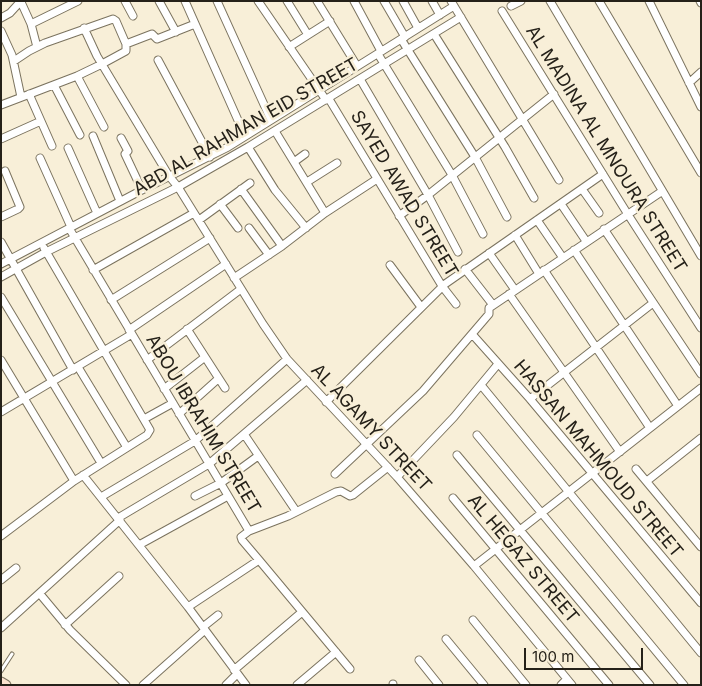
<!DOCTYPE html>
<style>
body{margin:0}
#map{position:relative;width:702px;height:686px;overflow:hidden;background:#f8efd8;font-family:Inter,sans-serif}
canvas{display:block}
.frame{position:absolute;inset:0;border:2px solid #252119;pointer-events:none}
.scale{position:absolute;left:524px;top:648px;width:119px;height:22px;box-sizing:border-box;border:2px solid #252119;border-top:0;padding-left:6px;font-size:15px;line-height:18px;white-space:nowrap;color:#252119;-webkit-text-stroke:4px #f8efd8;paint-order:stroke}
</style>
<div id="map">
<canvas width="702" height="686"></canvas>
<div class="frame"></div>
<div class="scale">100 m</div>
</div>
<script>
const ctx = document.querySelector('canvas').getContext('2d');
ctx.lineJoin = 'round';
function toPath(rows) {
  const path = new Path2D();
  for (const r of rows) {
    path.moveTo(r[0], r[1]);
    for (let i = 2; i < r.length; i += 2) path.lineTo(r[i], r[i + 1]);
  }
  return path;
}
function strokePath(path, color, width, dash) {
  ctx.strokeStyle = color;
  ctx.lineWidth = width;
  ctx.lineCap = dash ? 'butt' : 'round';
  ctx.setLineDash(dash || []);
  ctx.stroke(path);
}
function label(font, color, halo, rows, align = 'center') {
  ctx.font = font + ' Inter,sans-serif';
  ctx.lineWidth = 5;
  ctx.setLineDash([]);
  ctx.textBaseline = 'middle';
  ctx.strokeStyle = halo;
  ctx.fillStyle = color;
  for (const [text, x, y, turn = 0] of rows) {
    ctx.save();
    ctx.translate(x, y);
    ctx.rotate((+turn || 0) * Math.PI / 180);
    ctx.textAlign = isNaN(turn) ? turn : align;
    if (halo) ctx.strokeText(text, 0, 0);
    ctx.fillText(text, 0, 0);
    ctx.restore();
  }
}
const lane = toPath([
 [1,671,12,654]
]);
const street = toPath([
 [125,1,133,16],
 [159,1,176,32],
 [185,1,245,136],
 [217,1,271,120],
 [258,1,326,100],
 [287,1,308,35],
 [317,1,357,66],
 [354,1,381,51],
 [384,1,405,37],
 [403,1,418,28],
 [432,1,440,15],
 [451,1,559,180],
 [550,1,701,256],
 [599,1,701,173],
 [649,1,701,107],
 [700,1,701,3],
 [21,2,31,24,37,47],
 [511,6,521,1],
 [502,11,627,213,701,328],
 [1,18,10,13,21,1],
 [31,24,78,1],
 [84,28,97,56,169,176,178,187,263,324,287,359,397,477,474,566,572,685],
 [1,31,12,55,21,97],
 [434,34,505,147,534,198],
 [401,39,475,157,507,217],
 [289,47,330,21],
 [378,54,452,175,483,234],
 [158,60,210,157],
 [14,61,29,51,45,43,113,19,116,21,126,44],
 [77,76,104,127],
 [360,79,428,195,458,252],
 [689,83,701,72],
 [54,85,80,135],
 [29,94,52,146],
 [329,99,442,286,456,304],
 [1,105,77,76,102,64,126,51,126,44,152,34,157,39,195,24],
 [275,131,325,213],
 [93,136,120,201],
 [121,138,128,151,125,154,142,190],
 [1,139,41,121],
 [248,147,275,190,306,228],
 [68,148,97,213],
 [40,158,71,227],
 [294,162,305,154],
 [307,182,337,163],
 [241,189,282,246],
 [582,189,599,213],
 [220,204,238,228],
 [561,204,586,241],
 [399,216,428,195,554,94],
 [1,217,18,209,20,207,5,171],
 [199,220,250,183],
 [537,220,563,258],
 [69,228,249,531],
 [249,228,269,255],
 [604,229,701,374],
 [515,235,539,274],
 [1,242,73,370],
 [574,250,678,406],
 [489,253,515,290],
 [1,264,142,190,228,147,454,6],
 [390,265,421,307],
 [465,269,493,305],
 [93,270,194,213],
 [544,270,650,428],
 [1,277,46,252,178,187,248,147,461,17],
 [234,278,282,246,325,213,377,179],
 [509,294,620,452],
 [1,297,101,463],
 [111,300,210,238],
 [187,329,225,388],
 [129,330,226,264],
 [472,334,530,399,701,603],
 [1,360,74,481],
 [147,360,241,289],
 [78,367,126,446],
 [481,385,701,653],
 [164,389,205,357],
 [530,399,653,303],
 [326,402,445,284,603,174],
 [1,412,132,334],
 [179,414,218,379],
 [144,419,173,403],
 [244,434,296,511],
 [477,435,684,685],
 [457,455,650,685],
 [636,469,701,547],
 [335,474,423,391,489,314,489,308,661,192],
 [83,475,188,607,246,685],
 [397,477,454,417,498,364],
 [647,481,701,438],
 [195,496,221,483,258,456],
 [101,497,195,441,287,359],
 [453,498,609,685],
 [118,518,209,464,307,380],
 [1,536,74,481,147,435,150,430,44,248],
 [139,545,228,496],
 [474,566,701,388],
 [1,580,16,568],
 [40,594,70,630,126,685],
 [188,607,259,560],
 [473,620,526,685],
 [65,625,119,576],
 [203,627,218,615],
 [1,628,120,520],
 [446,639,484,685],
 [419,660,439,685],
 [350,669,259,560,242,540,241,537,249,531,288,516,336,492,341,491,350,496,353,495,388,467],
 [234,670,302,612],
 [393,684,393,685],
 [143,685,205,630],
 [226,685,237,674],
 [297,685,336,652],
 [561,685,567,679]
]);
const secondary = toPath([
 [1,682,6,685]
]);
const streetNames = [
 ["ABD AL RAHMAN EID STREET",246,127,-30],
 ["AL MADINA AL MNOURA STREET",606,149,58],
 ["SAYED AWAD STREET",404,194,59],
 ["ABOU IBRAHIM STREET",203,424,59],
 ["AL AGAMY STREET",371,428,47],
 ["HASSAN MAHMOUD STREET",598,459,50],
 ["AL HEGAZ STREET",523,559,50]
];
strokePath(lane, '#7b735f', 5);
strokePath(street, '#7b735f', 9);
strokePath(secondary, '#7b735f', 11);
strokePath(lane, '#fff', 3);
strokePath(street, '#fff', 7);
strokePath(secondary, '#fbe2ce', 9);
label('18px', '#252119', '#f8efd8', streetNames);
</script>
